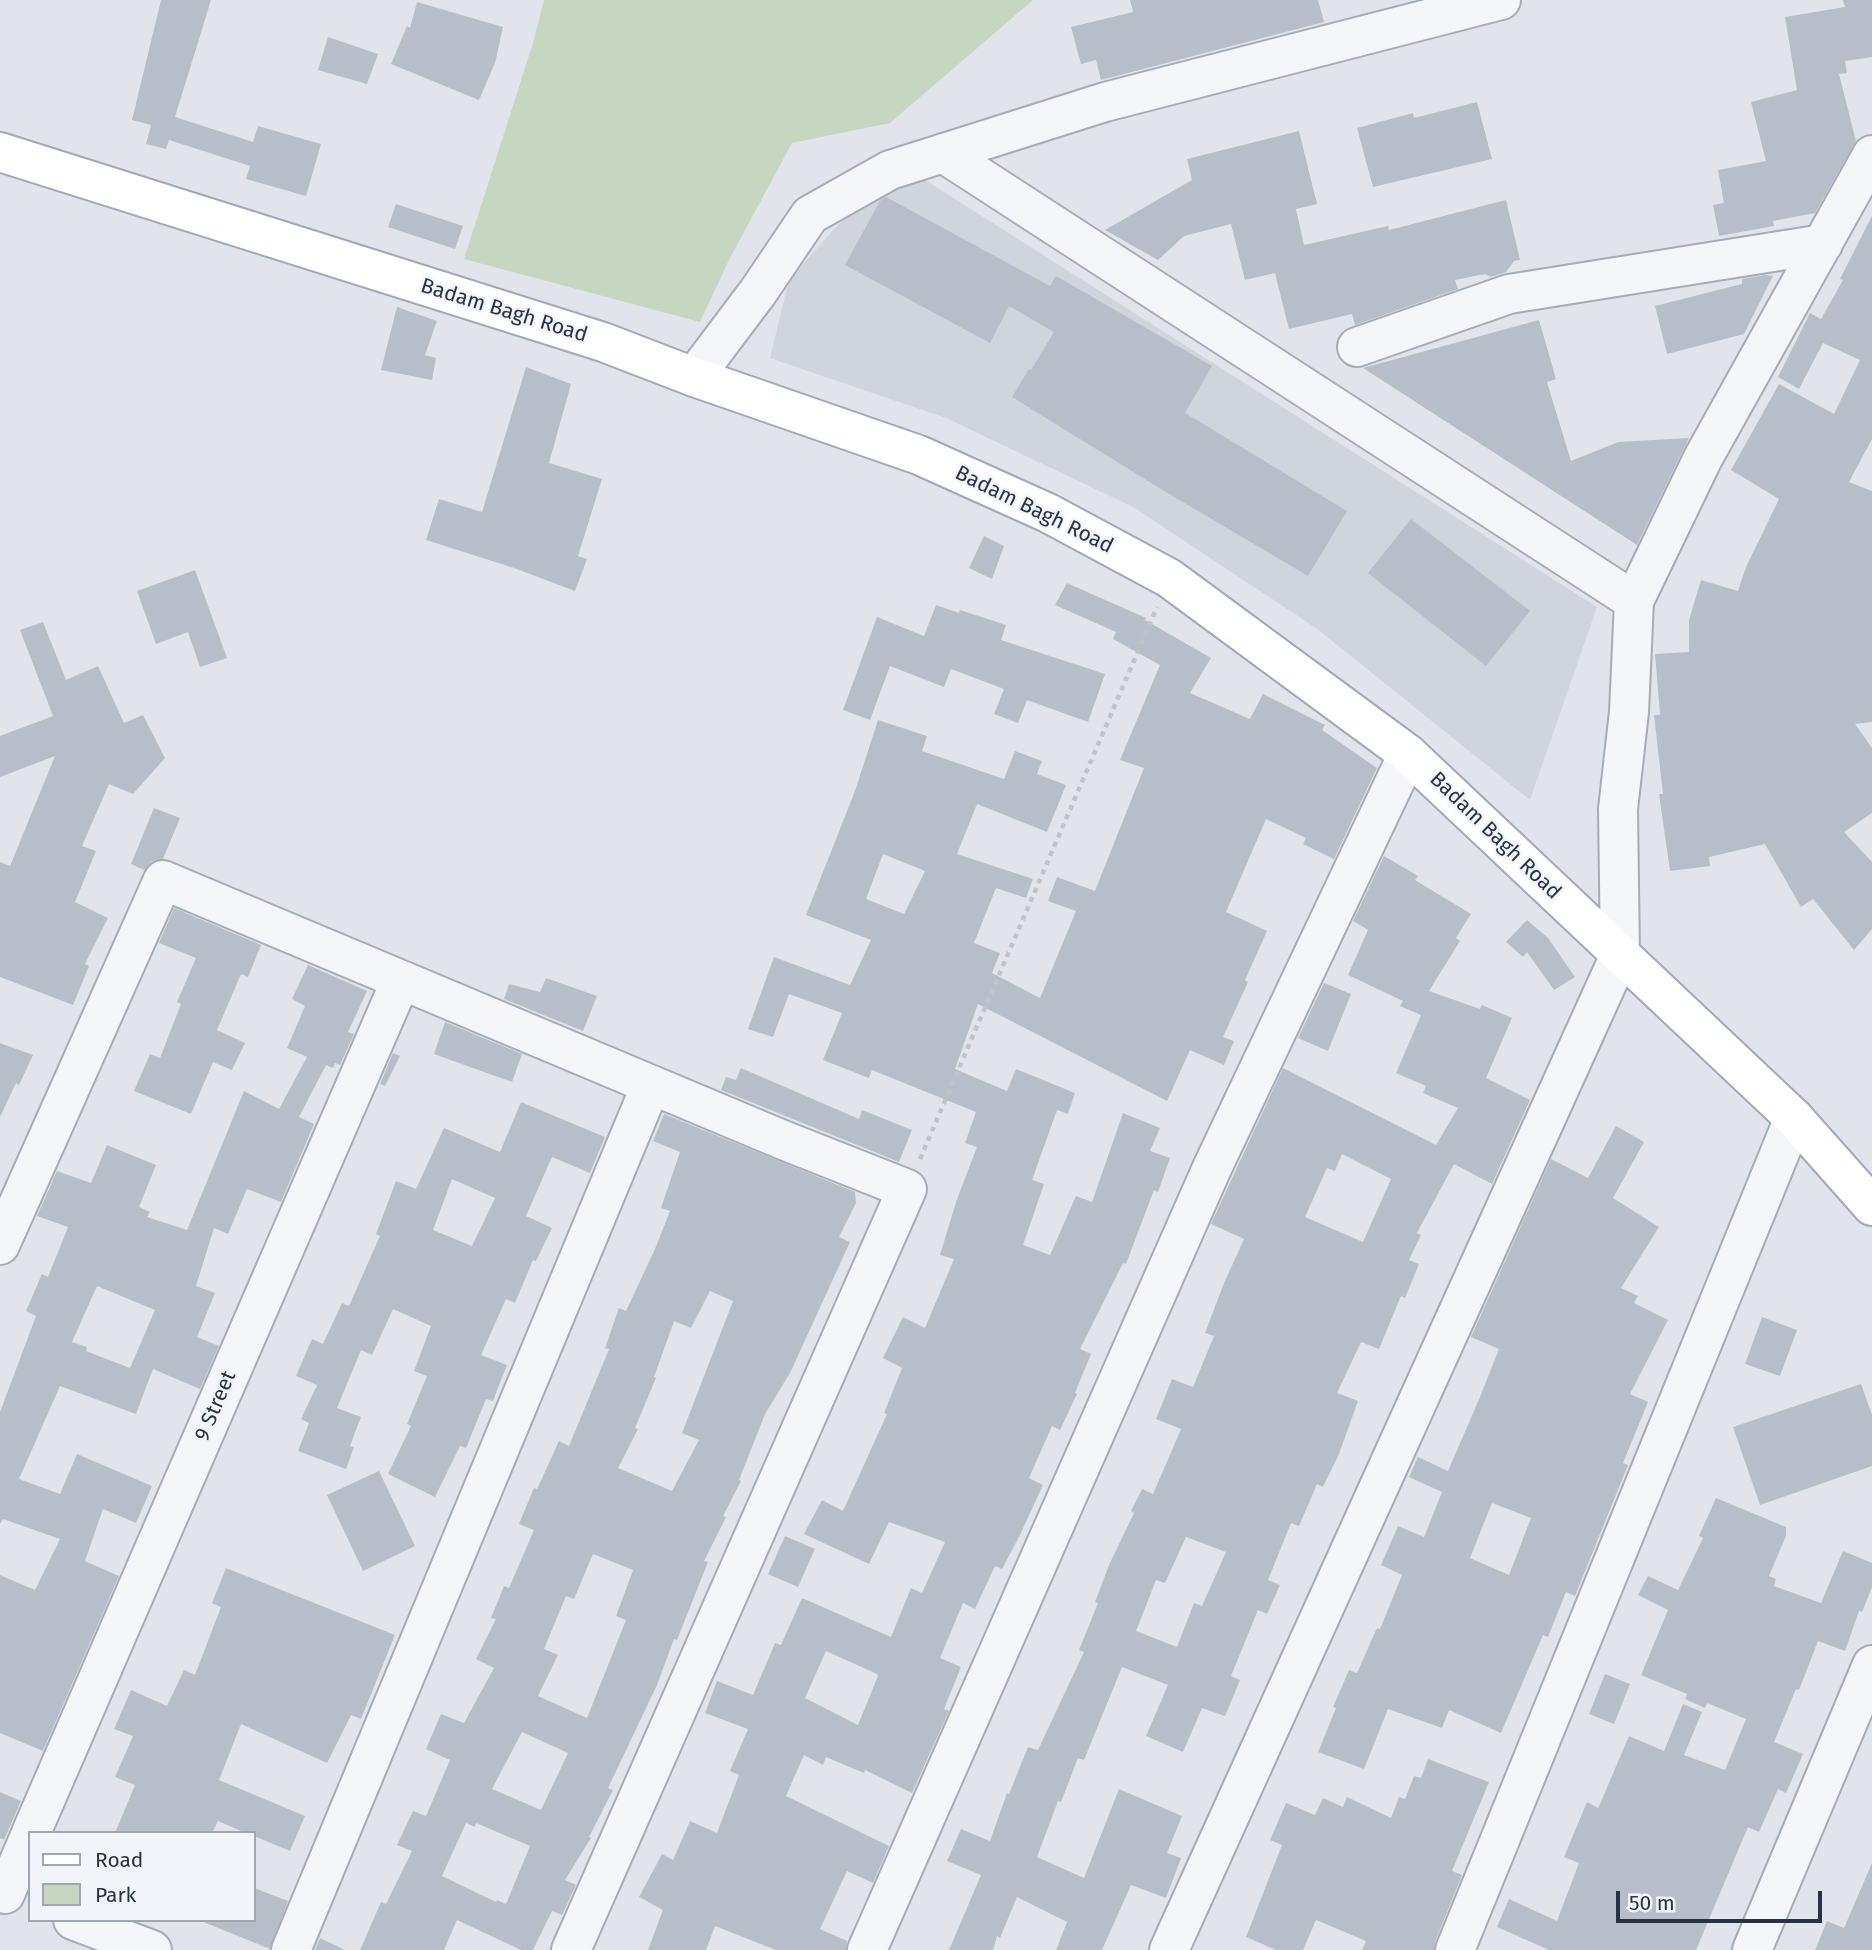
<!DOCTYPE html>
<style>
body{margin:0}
#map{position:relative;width:1872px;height:1950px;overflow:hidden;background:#e1e5eb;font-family:"Fira Sans",sans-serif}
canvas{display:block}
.legend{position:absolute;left:28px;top:1831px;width:228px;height:91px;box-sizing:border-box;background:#f1f4f8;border:2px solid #a1a6b0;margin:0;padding:9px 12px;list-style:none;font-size:21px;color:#283244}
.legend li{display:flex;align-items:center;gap:14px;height:35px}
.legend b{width:35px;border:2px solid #a1a6b0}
.scale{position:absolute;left:1616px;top:1891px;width:206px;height:32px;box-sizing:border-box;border:4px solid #283244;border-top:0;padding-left:9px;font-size:21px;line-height:24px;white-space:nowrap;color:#283244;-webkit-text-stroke:5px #f1f4f8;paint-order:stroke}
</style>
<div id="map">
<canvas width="1872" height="1950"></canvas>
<ul class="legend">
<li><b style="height:9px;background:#fff"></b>Road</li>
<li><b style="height:19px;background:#c6d6c1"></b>Park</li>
</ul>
<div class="scale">50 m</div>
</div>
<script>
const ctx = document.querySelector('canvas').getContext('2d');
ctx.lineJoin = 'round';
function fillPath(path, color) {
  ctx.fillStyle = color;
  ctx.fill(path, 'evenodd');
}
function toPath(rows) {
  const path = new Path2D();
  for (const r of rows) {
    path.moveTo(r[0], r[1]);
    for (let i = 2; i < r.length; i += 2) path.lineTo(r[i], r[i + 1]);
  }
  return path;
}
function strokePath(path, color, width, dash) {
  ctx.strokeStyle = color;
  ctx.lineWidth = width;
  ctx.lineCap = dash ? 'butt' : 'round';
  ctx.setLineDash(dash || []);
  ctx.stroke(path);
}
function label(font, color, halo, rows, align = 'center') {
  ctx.font = font + ' "Fira Sans",sans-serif';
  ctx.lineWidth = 5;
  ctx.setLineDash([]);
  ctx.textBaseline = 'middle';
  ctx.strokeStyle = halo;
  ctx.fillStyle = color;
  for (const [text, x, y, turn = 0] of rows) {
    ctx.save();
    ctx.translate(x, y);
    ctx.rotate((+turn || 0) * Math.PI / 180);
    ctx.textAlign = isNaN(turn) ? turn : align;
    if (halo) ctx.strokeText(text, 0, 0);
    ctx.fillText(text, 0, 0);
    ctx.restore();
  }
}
const built = toPath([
 [911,171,1597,607,1530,800,1316,628,1133,507,946,418,770,358,789,280,838,225,876,192]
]);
const green = toPath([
 [544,0,1033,0,890,123,792,143,730,258,700,322,464,259,533,43]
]);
const building = toPath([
 [161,0,211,0,175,117,253,142,258,126,321,144,306,196,246,179,250,166,169,140,166,149,146,144,151,125,132,120],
 [1130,0,1318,0,1324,22,1101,80,1096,60,1081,64,1071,27,1133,12],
 [1843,0,1872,0,1872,57,1845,61,1847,73,1839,74,1856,141,1815,213,1773,221,1774,226,1719,236,1713,205,1724,203,1718,170,1766,161,1751,102,1797,90,1785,17,1845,7],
 [417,2,503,27,495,63,479,100,391,64,407,26,410,28],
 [328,37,378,54,367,84,318,70],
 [1477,102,1492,159,1373,187,1357,128,1413,113,1414,118],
 [1299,131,1317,204,1296,209,1304,245,1388,226,1389,230,1506,200,1520,260,1514,261,1506,272,1491,277,1485,274,1455,280,1458,289,1355,325,1352,314,1289,329,1275,273,1245,280,1231,224,1184,236,1158,260,1105,230,1192,180,1187,159],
 [886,197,1050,286,1056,276,1212,366,1185,413,1347,511,1308,576,1161,489,1012,397,1029,369,1031,370,1054,332,1009,306,990,343,845,265,880,201],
 [396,204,463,226,455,249,388,227],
 [1872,216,1872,439,1849,482,1872,491,1872,722,1855,724,1872,748,1872,813,1844,832,1872,862,1872,929,1854,950,1813,899,1801,907,1765,844,1709,857,1710,866,1670,871,1659,794,1663,794,1654,715,1660,715,1655,654,1689,652,1689,620,1701,580,1738,591,1746,567,1779,499,1731,470,1779,384,1834,414,1860,360,1823,343,1799,389,1778,377,1810,313,1821,319,1843,280,1840,279],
 [1765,275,1773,276,1744,334,1667,354,1655,306,1742,284,1742,279],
 [397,307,437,321,425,355,436,358,432,380,381,370],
 [1539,320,1556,379,1547,382,1571,461,1618,442,1689,438,1637,545,1363,368],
 [526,367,571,384,549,463,602,479,578,556,587,559,575,591,514,568,426,540,439,499,482,512],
 [1411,519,1530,611,1486,666,1368,573],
 [984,536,1004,546,992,579,969,568],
 [195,570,227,658,200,667,188,632,156,644,137,591],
 [1067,583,1146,618,1145,620,1211,658,1190,693,1250,719,1263,694,1325,725,1322,730,1377,768,1334,859,1303,844,1306,838,1266,819,1226,912,1267,931,1245,980,1248,982,1223,1037,1234,1041,1224,1065,1190,1050,1167,1101,978,1004,955,1069,1007,1091,1016,1069,1075,1093,1068,1114,1057,1110,1032,1180,1044,1184,1023,1245,1050,1255,1076,1196,1092,1202,1123,1113,1160,1128,1150,1151,1170,1158,1158,1192,1154,1190,1126,1264,1123,1263,1080,1349,1091,1354,1075,1393,1077,1394,1060,1430,1052,1426,1029,1478,1043,1485,1019,1537,1002,1569,995,1566,975,1609,963,1603,940,1658,961,1667,944,1709,949,1711,912,1793,865,1770,864,1773,826,1757,823,1765,804,1755,786,1796,889,1846,873,1883,847,1871,820,1929,847,1941,846,1950,776,1950,715,1926,706,1950,648,1950,663,1910,639,1897,662,1854,673,1860,690,1821,717,1833,739,1775,730,1771,748,1729,705,1713,717,1681,753,1695,775,1643,781,1645,802,1598,891,1637,911,1588,922,1593,945,1542,889,1522,869,1564,804,1534,822,1500,843,1511,887,1414,884,1413,902,1368,883,1358,903,1317,925,1328,954,1259,940,1255,957,1199,977,1147,965,1143,976,1112,872,1070,869,1078,823,1060,842,1013,789,994,773,1037,748,1029,774,957,850,985,871,940,806,915,855,791,878,720,927,736,922,751,1004,779,1015,751,1042,761,1037,774,1066,785,1047,832,977,804,957,854,1033,879,1026,898,996,888,974,943,1000,953,992,973,1040,998,1076,911,1048,901,1057,877,1095,891,1144,768,1120,760,1160,665,1113,639,1116,632,1055,605],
 [883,854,925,871,904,914,866,899],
 [826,1651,877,1674,878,1676,858,1725,805,1698],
 [936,605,959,613,960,610,1006,625,1001,640,1105,674,1088,722,1027,700,1018,723,994,714,1004,689,951,669,944,687,890,666,870,720,843,710,877,617,924,636],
 [43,622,66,680,98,666,124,723,143,715,165,758,133,794,109,784,82,846,96,851,75,902,108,918,85,964,89,966,73,1005,0,977,0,862,10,866,55,756,0,777,0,736,53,716,20,630],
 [154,808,180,818,163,859,151,862,144,870,131,864],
 [1384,856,1418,876,1415,880,1471,914,1456,938,1460,941,1429,991,1480,1009,1482,1005,1512,1018,1486,1078,1530,1100,1492,1184,1454,1164,1417,1233,1421,1235,1409,1260,1419,1264,1405,1298,1401,1296,1379,1349,1361,1342,1337,1393,1358,1401,1339,1454,1323,1487,1317,1484,1299,1526,1291,1523,1268,1580,1280,1585,1267,1614,1258,1610,1231,1676,1240,1680,1225,1716,1202,1708,1183,1752,1146,1736,1168,1685,1122,1667,1084,1760,1078,1758,1061,1802,1058,1801,1037,1857,1084,1878,1119,1789,1182,1816,1167,1853,1181,1858,1166,1898,1131,1885,1102,1950,1056,1950,1067,1922,1017,1897,1000,1938,997,1936,993,1950,949,1950,981,1875,947,1861,961,1829,990,1841,1007,1793,1009,1794,1028,1747,1038,1750,1084,1652,1079,1650,1098,1603,1095,1602,1109,1565,1134,1513,1131,1511,1142,1489,1153,1494,1181,1429,1156,1419,1172,1379,1193,1387,1214,1336,1205,1333,1224,1283,1244,1239,1211,1224,1283,1068,1436,1145,1458,1108,1423,1093,1426,1086,1396,1073,1421,1015,1400,1006,1403,1001,1348,975,1368,930,1353,921],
 [1342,1154,1391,1179,1363,1242,1305,1217,1327,1168,1335,1171],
 [1186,1537,1226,1552,1202,1606,1194,1603,1177,1647,1136,1631,1156,1580,1165,1583],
 [174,908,261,945,248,977,241,974,217,1030,245,1043,232,1070,213,1062,191,1114,134,1091,150,1054,160,1058,181,1004,177,1002,196,958,159,943],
 [1527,920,1548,938,1575,977,1554,990,1527,952,1523,957,1506,942],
 [308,965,367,991,348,1032,354,1034,340,1065,335,1063,333,1068,326,1065,299,1117,314,1124,281,1202,247,1189,228,1234,214,1228,196,1286,215,1293,197,1337,219,1346,200,1389,153,1369,136,1414,60,1386,19,1479,60,1494,77,1454,152,1486,136,1523,103,1509,85,1561,119,1576,43,1751,0,1733,0,1575,35,1590,60,1539,3,1519,0,1524,0,1412,36,1316,26,1311,42,1274,48,1277,68,1227,37,1216,57,1171,91,1183,107,1145,156,1165,139,1207,150,1212,147,1217,187,1230,244,1091,279,1109,307,1057,287,1048,305,1006,292,999],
 [97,1286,155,1310,130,1368,86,1351,87,1347,72,1342],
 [546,978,597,996,583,1031,504,999,509,984,540,992],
 [1324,983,1351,994,1328,1051,1298,1038],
 [445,1022,522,1054,512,1082,434,1054],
 [0,1043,33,1055,19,1085,16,1083,0,1117],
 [393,1053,400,1056,385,1086,380,1084],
 [741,1068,859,1119,862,1110,912,1130,899,1162,721,1090,726,1077,736,1080],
 [521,1102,605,1137,590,1173,552,1157,526,1216,552,1228,536,1261,533,1260,515,1303,506,1299,481,1355,507,1365,493,1401,486,1399,466,1448,460,1446,435,1497,388,1474,411,1426,407,1424,427,1376,414,1371,431,1326,393,1309,372,1355,361,1350,337,1408,361,1417,350,1446,354,1447,346,1469,298,1451,309,1423,301,1419,317,1385,296,1376,312,1339,323,1344,342,1303,349,1306,380,1236,376,1234,396,1181,416,1189,444,1128,500,1152],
 [452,1179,495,1198,472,1246,433,1230],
 [664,1114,855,1192,856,1203,839,1237,850,1242,790,1373,765,1414,739,1480,741,1481,723,1516,726,1517,704,1561,708,1562,677,1640,674,1639,657,1685,608,1788,613,1790,589,1837,591,1838,565,1880,576,1885,562,1915,552,1911,533,1950,521,1950,457,1920,444,1950,360,1950,381,1902,386,1904,412,1851,397,1845,413,1811,426,1816,450,1760,426,1749,441,1714,464,1723,494,1668,476,1659,496,1619,491,1618,504,1586,509,1588,534,1530,519,1524,534,1488,537,1489,559,1441,569,1446,609,1349,605,1348,619,1308,626,1311,655,1249,670,1211,661,1208,680,1152,653,1141],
 [710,1291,733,1301,682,1433,699,1440,672,1491,618,1468,638,1429,635,1428,656,1378,654,1377,674,1321,691,1328],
 [593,1554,633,1570,616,1616,626,1620,587,1718,538,1696,558,1655,544,1649,566,1596,574,1599],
 [522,1732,568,1753,541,1810,492,1789],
 [466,1823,475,1827,476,1823,530,1846,506,1904,497,1900,496,1902,442,1876],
 [1616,1126,1644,1142,1613,1198,1659,1227,1621,1288,1638,1296,1634,1303,1668,1320,1630,1394,1648,1402,1623,1463,1628,1465,1575,1596,1566,1592,1548,1637,1543,1635,1501,1733,1449,1710,1442,1728,1388,1709,1364,1769,1318,1752,1336,1708,1333,1707,1349,1670,1357,1673,1377,1628,1380,1629,1402,1575,1381,1565,1398,1526,1424,1537,1442,1492,1409,1477,1418,1457,1448,1471,1480,1397,1499,1349,1471,1337,1551,1159,1588,1178],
 [1492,1503,1531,1518,1509,1575,1470,1558],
 [1762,1317,1797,1330,1780,1376,1745,1364],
 [1861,1384,1872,1415,1872,1466,1760,1505,1733,1427],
 [379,1471,415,1546,363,1571,327,1495],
 [1716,1498,1786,1527,1786,1536,1769,1576,1776,1579,1774,1586,1821,1603,1843,1551,1872,1563,1872,1587,1862,1612,1859,1611,1845,1651,1818,1641,1799,1690,1796,1689,1774,1742,1803,1754,1786,1793,1778,1789,1759,1832,1748,1827,1696,1950,1549,1950,1497,1927,1509,1899,1557,1921,1579,1863,1564,1857,1587,1802,1598,1808,1600,1804,1629,1736,1664,1751,1683,1704,1702,1712,1684,1755,1725,1770,1746,1719,1707,1703,1705,1708,1685,1699,1687,1694,1641,1675,1668,1610,1638,1595,1648,1576,1678,1590,1703,1538,1699,1536],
 [785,1536,815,1549,798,1587,768,1574],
 [226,1568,395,1635,361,1719,351,1715,327,1763,241,1724,219,1780,305,1816,290,1851,254,1836,254,1833,246,1833,218,1821,212,1833,115,1833,135,1785,115,1777,133,1736,114,1729,131,1690,167,1706,184,1670,195,1675,221,1607,212,1603],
 [1605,1674,1630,1684,1614,1724,1589,1714],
 [1428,1759,1489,1782,1452,1871,1462,1875,1435,1942,1434,1950,1362,1950,1366,1941,1316,1920,1303,1950,1276,1950,1246,1937,1282,1845,1270,1840,1286,1803,1315,1815,1323,1798,1343,1807,1347,1797,1391,1818,1399,1797,1405,1799,1414,1776,1421,1778],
 [0,1792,21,1801,4,1840,0,1838],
 [1872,1863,1872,1950,1815,1950,1827,1921,1844,1928],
 [254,1888,288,1901,270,1949,201,1921,254,1920],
 [320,1938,345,1950,315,1950]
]);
const path = toPath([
 [920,1159,1157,607]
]);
const minor = toPath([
 [943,153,1634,601],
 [1357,347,1509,294,1823,244],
 [694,377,758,292,810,215,890,170,1105,102,1501,0],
 [0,1245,163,880,783,1140,907,1189,571,1950],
 [31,1833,401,980],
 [5,1894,30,1836],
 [73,1920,152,1950],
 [291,1950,651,1085],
 [867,1950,1212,1168,1408,754],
 [1169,1950,1620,955,1618,809,1629,712,1634,601,1703,458,1872,155],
 [1455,1950,1794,1118],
 [1752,1950,1872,1665]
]);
const major = toPath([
 [0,152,603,342,694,377,919,455,1048,513,1169,578,1408,754,1794,1118,1872,1206]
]);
const streetNames = [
 ["Badam Bagh Road",504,311,17],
 ["Badam Bagh Road",1034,510,26],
 ["Badam Bagh Road",1495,836,44],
 ["9 Street",216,1406,-67]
];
fillPath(built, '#cfd4dd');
fillPath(green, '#c6d6c1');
fillPath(building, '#b8bec9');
strokePath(minor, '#a6acb6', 42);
strokePath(major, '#9fa9b8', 42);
strokePath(path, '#bfc3ca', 4.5, [5, 5]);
strokePath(minor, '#f4f6f9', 38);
strokePath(major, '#fff', 38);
label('21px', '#283244', '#f1f4f8', streetNames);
</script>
